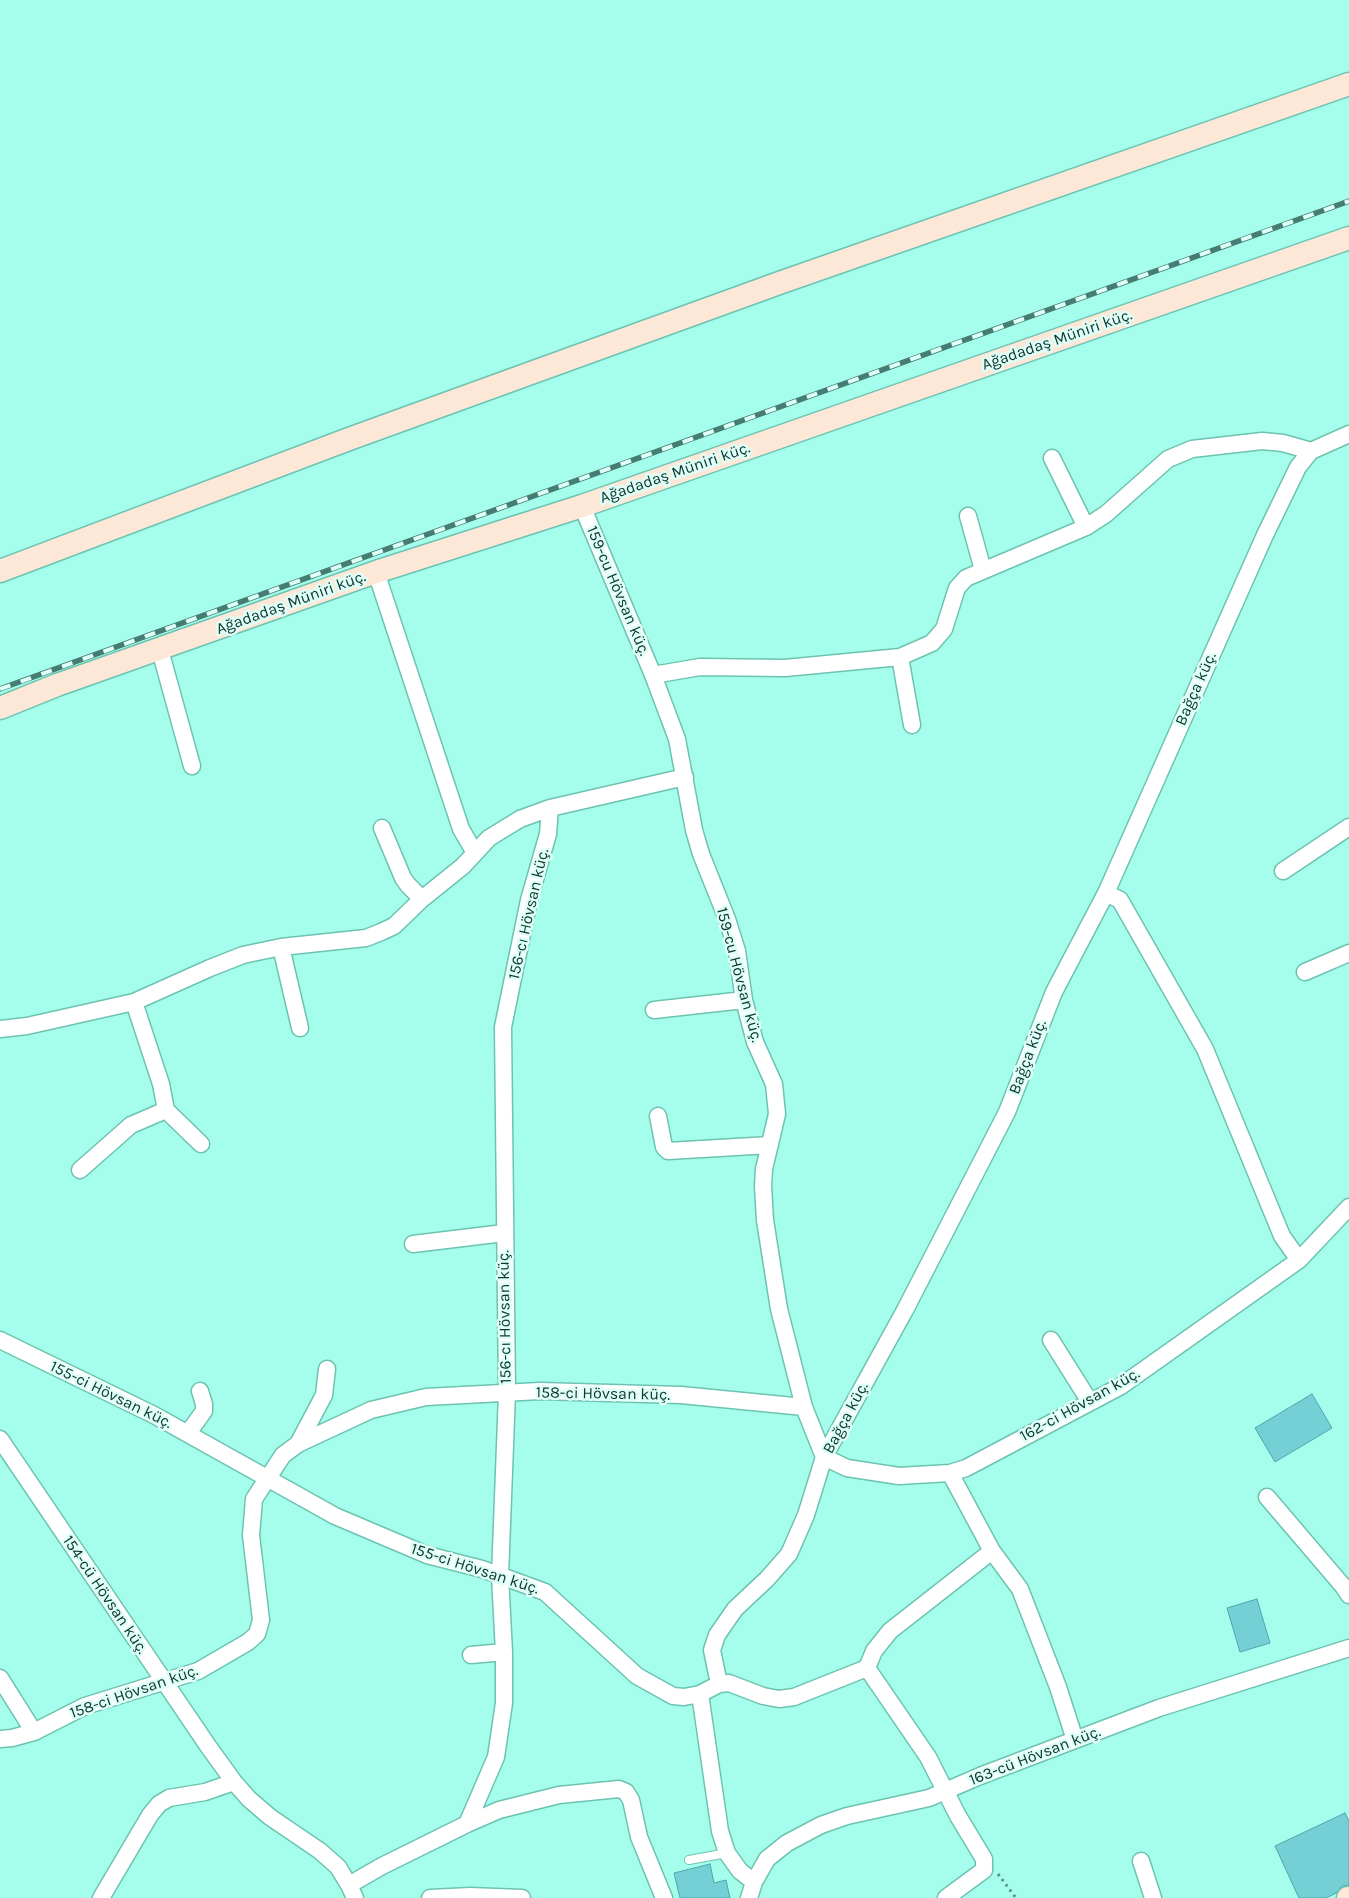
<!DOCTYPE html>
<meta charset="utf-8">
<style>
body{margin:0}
canvas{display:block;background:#a5fdeb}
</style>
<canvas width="1349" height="1898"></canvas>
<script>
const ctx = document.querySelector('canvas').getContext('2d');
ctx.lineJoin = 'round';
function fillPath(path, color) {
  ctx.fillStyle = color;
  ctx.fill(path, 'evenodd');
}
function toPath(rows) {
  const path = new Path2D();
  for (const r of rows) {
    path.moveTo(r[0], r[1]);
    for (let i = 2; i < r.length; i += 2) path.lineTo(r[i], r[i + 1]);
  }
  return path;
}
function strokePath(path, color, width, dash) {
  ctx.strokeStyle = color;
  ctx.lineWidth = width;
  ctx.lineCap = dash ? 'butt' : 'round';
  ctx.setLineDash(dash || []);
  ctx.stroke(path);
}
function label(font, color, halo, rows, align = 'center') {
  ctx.font = font + ' Karla,sans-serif';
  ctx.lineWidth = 5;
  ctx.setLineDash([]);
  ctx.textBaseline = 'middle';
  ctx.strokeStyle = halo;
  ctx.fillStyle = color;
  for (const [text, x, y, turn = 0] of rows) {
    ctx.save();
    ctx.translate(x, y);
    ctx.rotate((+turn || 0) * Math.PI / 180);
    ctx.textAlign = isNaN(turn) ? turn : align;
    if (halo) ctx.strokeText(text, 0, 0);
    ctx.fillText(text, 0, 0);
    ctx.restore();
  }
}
const building = toPath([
 [1312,1394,1332,1428,1275,1462,1255,1428,1312,1394],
 [1257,1599,1270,1643,1240,1652,1227,1608,1257,1599],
 [1345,1813,1349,1821,1349,1885,1342,1886,1336,1893,1326,1898,1299,1898,1275,1846,1345,1813],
 [710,1864,714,1883,726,1880,730,1898,680,1898,674,1873,710,1864]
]);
const path = toPath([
 [998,1874,1016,1898]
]);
const lane = toPath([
 [689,1860,727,1853]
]);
const street = toPath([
 [1052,458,1086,527],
 [582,506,653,675,677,739,694,830,701,854,727,919,737,951,744,1000,755,1042,774,1084,777,1114,764,1169,763,1186,765,1220,779,1309,804,1407,824,1457,847,1468,899,1476,950,1473,966,1468,1121,1386,1299,1260,1349,1207],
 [968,516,983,570],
 [376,572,461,829,475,853],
 [160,650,192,766],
 [900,657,912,725],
 [653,675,700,667,785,668,900,657,932,643,944,629,957,588,966,578,1086,527,1106,514,1168,459,1192,449,1262,441,1283,443,1311,451],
 [382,828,403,878,408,885,422,899],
 [1283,871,1349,827],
 [1106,893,1120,900,1205,1049,1282,1236,1299,1260],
 [281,947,300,1028],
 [1305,972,1349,953],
 [134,1002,161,1084,166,1110,201,1144],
 [654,1010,744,1000],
 [0,1029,27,1026,134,1002,210,968,243,955,281,947,366,938,381,932,394,926,422,899,463,866,489,838,520,819,550,808,685,777],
 [658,1116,664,1147,668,1151,770,1145],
 [80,1170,131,1125,166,1110],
 [413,1244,504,1233],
 [0,1340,154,1415,335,1516,427,1555,482,1569,545,1592,637,1676,673,1696,684,1697,700,1694,719,1684,729,1683,763,1696,779,1699,794,1697,867,1668,874,1651,890,1631,992,1551],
 [1051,1340,1090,1402],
 [188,1433,204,1411,204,1404,200,1391],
 [0,1439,208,1746,234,1782,249,1799,270,1817,320,1851,338,1867,349,1885,355,1898],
 [298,1444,324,1395,327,1369],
 [950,1473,992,1551,1020,1589,1058,1687,1075,1740],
 [1267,1497,1343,1586,1349,1595],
 [471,1655,504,1652],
 [867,1668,928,1757,958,1816,984,1859,984,1870,946,1898],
 [0,1678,34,1732],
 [719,1684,712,1650,717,1635,735,1609,767,1579,789,1554,806,1515,824,1457,905,1310,1007,1112,1054,992,1106,893,1265,535,1298,467,1311,451,1349,434],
 [700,1694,720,1831,727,1853,740,1871,754,1882],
 [0,1739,12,1738,34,1732,85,1706,198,1671,248,1642,257,1634,261,1620,251,1535,254,1499,283,1455,298,1444,371,1410,426,1397,540,1391,681,1395,804,1407],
 [467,1824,496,1757,504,1703,504,1652,500,1576,507,1393,503,1027,529,900,548,834,550,808],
 [1141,1861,1153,1898],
 [349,1885,382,1866,467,1824,499,1810,559,1795,619,1789,626,1792,631,1800,639,1837,664,1898],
 [101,1898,150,1815,159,1804,169,1798,205,1792,234,1782],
 [430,1898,470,1896,522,1898],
 [749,1898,754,1882,767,1859,787,1843,821,1825,847,1816,929,1798,980,1776,1159,1708,1349,1648]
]);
const secondary = toPath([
 [0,571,349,439,782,282,1349,84],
 [0,708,57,685,376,572,582,506,1349,238],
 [1348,1898,1349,1898]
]);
const rail = toPath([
 [0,689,1349,201]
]);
const streetNames = [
 ["Ağadadaş Müniri küç.",1057,340,-19],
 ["Ağadadaş Müniri küç.",675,473,-19],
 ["159-cu Hövsan küç.",618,591,67],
 ["Ağadadaş Müniri küç.",291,603,-20],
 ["Bağça küç.",1196,689,-66],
 ["156-cı Hövsan küç.",529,914,-77],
 ["159-cu Hövsan küç.",739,975,75],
 ["Bağça küç.",1028,1057,-69],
 ["156-cı Hövsan küç.",505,1317,-91],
 ["158-ci Hövsan küç.",603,1394,1],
 ["155-ci Hövsan küç.",111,1395,26],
 ["162-ci Hövsan küç.",1080,1405,-29],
 ["Bağça küç.",846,1418,-62],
 ["155-ci Hövsan küç.",475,1569,18],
 ["154-cü Hövsan küç.",105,1595,56],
 ["158-ci Hövsan küç.",134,1692,-19],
 ["163-cü Hövsan küç.",1035,1756,-21]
];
fillPath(building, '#74d0d5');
strokePath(building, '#4aa8ad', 1);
strokePath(lane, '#6cc3b2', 10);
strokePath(street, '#6cc3b2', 19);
strokePath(secondary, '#6cc3b2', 25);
strokePath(path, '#58968a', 3, [2.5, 4]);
strokePath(lane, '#fff', 8);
strokePath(street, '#fff', 16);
strokePath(secondary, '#fde8d8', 22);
strokePath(rail, '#457d72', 5.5);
strokePath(rail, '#defff7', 4, [11]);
label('16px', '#0f352e', '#defff7', streetNames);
</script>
